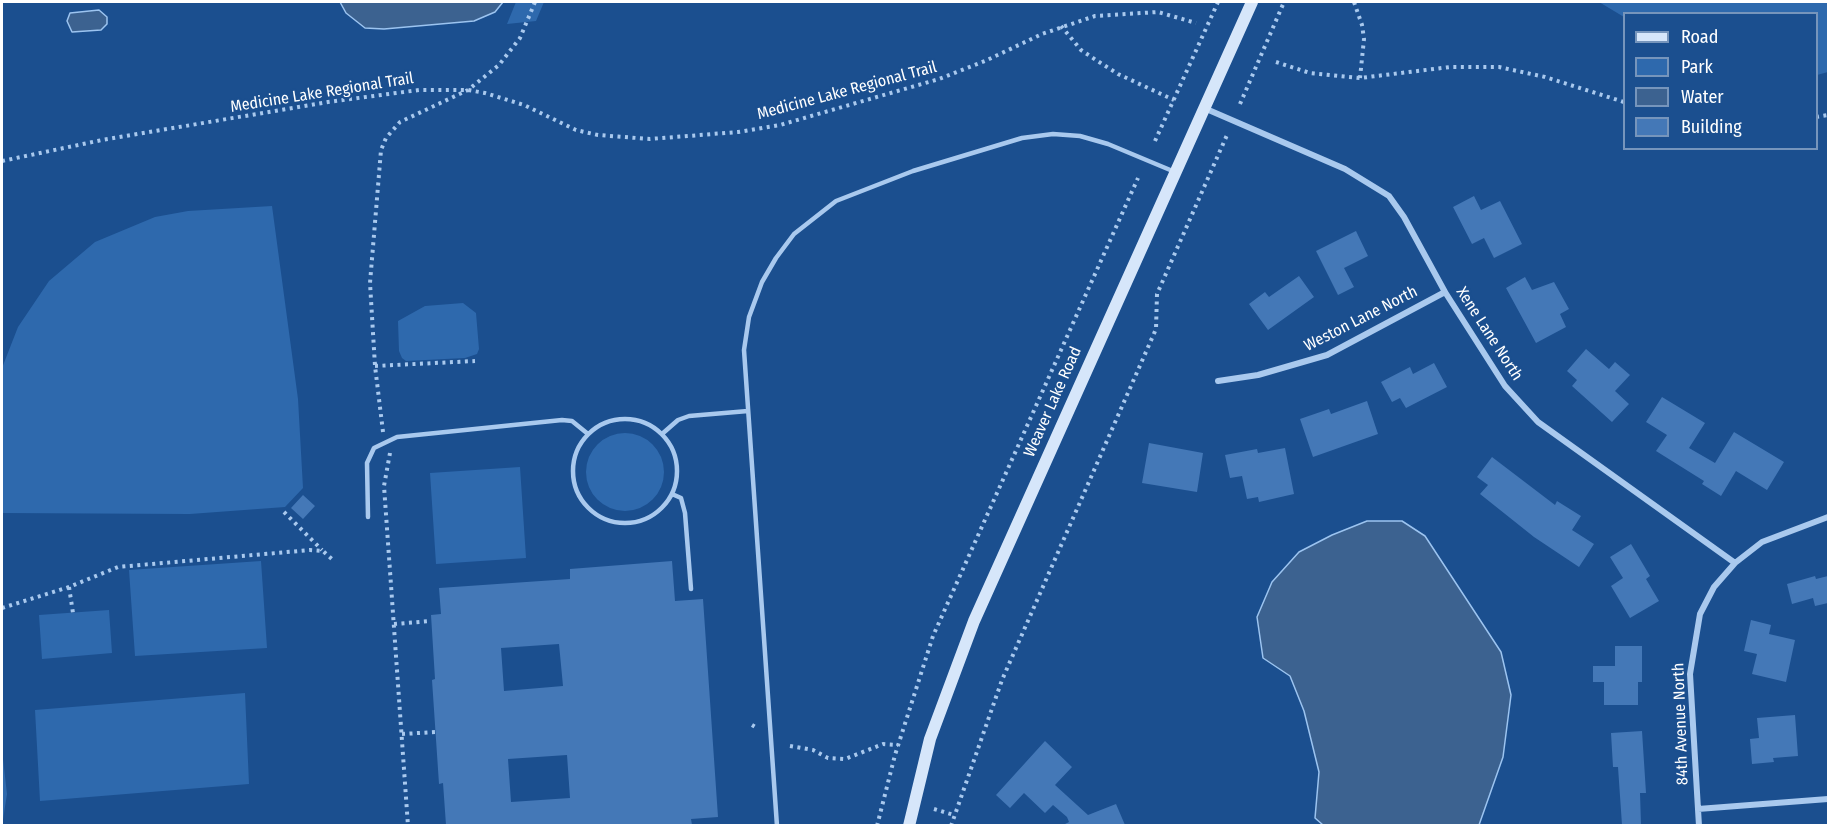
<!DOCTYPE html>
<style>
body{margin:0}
#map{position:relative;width:1830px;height:827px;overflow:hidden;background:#1b4f8f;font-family:"Fira Sans Condensed",sans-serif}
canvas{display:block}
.frame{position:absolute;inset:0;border:3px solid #fff;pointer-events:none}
.legend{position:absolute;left:1623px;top:12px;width:195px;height:138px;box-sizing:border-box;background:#1b4f8f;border:2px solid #7695bc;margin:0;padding:8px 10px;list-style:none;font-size:18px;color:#fff}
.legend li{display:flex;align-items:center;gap:12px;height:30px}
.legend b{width:30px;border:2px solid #7695bc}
</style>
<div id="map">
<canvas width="1830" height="827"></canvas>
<div class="frame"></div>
<ul class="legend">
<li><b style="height:8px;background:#d6e6fa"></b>Road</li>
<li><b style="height:16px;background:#2e69ad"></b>Park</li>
<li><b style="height:16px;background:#3c6290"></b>Water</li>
<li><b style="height:16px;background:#4478b7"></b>Building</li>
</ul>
</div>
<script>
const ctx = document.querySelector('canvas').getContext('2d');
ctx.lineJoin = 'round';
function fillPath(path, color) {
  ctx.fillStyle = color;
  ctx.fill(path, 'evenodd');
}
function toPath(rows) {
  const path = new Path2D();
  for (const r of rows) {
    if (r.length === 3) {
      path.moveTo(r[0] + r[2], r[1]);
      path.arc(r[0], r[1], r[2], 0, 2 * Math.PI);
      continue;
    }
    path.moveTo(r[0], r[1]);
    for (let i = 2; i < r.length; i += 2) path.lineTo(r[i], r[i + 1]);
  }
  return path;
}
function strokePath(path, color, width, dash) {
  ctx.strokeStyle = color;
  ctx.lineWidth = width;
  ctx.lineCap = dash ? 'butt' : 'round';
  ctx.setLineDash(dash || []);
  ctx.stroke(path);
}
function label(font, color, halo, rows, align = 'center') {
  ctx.font = font + ' "Fira Sans Condensed",sans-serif';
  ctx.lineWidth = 4.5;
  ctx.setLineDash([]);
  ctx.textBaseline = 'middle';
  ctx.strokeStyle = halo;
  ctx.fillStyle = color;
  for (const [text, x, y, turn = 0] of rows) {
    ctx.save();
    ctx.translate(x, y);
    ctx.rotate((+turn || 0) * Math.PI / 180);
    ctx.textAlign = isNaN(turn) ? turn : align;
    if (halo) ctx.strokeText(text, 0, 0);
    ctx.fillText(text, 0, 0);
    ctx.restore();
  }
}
const green = toPath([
 [516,2,544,2,536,21,507,24],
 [1599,2,1828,2,1828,72,1817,75,1816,14,1624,14,1624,17],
 [272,206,298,399,303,488,285,507,190,514,2,513,2,368,18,327,49,281,95,242,155,217,188,211],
 [463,303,476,313,479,349,477,354,465,358,406,361,402,358,399,351,398,321,425,306],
 [625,472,39],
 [520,467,526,558,436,564,430,473],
 [261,561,267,648,135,656,129,570],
 [109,610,112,653,42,659,39,615],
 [245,693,249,784,40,801,35,710],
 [2,750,7,794,2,826]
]);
const water = toPath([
 [340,2,503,2,495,12,474,21,384,29,365,28,346,13,340,2],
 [99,10,107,17,107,24,101,30,72,32,67,21,70,13,99,10],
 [1367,521,1402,521,1425,536,1501,652,1511,695,1503,757,1479,825,1323,825,1315,818,1319,772,1304,711,1290,676,1263,658,1257,617,1272,582,1299,552,1332,535,1367,521]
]);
const building = toPath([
 [1474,196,1481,210,1500,201,1522,244,1494,258,1484,238,1472,244,1453,207],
 [1356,231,1368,256,1344,268,1354,287,1338,295,1316,251],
 [1299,276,1314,297,1268,330,1249,304,1265,292,1269,297],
 [1525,277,1532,290,1554,282,1569,309,1560,314,1566,327,1536,343,1506,288],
 [1586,349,1609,369,1615,362,1630,375,1615,391,1629,404,1612,422,1572,386,1577,380,1567,371],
 [1434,363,1447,387,1406,408,1400,398,1392,402,1381,382,1410,367,1413,374],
 [1662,397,1705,423,1689,448,1715,463,1734,432,1784,462,1767,490,1736,471,1721,496,1702,484,1704,481,1656,451,1667,435,1646,422],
 [1367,401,1378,434,1313,457,1300,419,1329,409,1331,414],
 [1149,443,1203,453,1197,492,1142,483],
 [1285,448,1294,494,1259,502,1258,497,1247,499,1242,476,1230,478,1225,455,1257,449,1258,453],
 [1492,457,1555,505,1557,501,1581,516,1572,530,1594,544,1579,567,1534,537,1480,494,1488,485,1477,477],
 [303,495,315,506,303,519,291,508],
 [1631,544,1650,576,1646,579,1659,601,1630,618,1611,586,1623,578,1610,557],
 [672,561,675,601,703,599,718,817,691,819,692,825,446,825,443,783,439,784,432,680,435,679,431,615,441,614,439,588,570,579,570,569],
 [559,644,563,686,504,691,501,648],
 [567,755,570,798,511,802,508,759],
 [1815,576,1816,579,1828,576,1828,603,1815,606,1813,598,1792,604,1787,584],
 [1751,620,1771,625,1769,634,1795,640,1786,682,1752,674,1757,654,1744,651],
 [1615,646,1642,646,1642,682,1638,682,1638,705,1604,705,1604,682,1593,682,1593,666,1615,666],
 [1795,715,1798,756,1773,758,1774,762,1752,764,1750,739,1759,738,1757,718],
 [1642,731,1646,793,1640,793,1641,825,1622,825,1618,767,1613,767,1611,733],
 [1045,741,1072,767,1055,785,1088,815,1116,804,1125,825,1063,825,1069,822,1067,817,1053,805,1045,813,1024,793,1010,808,996,795]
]);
const path = toPath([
 [1354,2,1362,25,1364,39,1360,78],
 [1061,26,1081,50,1096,60,1118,74,1174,100],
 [1276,62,1310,73,1360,78,1450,67,1499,67,1545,77,1624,102],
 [1240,104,1284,2],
 [1816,117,1828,115],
 [1155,141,1218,2],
 [2,161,102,140,328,102,419,90,468,90,485,93,524,105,576,130,598,135,650,139,738,132,780,125,939,79,985,61,1042,34,1095,16,1158,12,1196,23],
 [375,366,475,361],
 [383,432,375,366,370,283,381,150,386,138,400,122,468,90,499,65,520,38,535,2],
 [390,453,384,486,408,826],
 [284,512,322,550],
 [69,587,73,613],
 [2,608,69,587,118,567,310,550,323,551,333,560],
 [394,624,431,621],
 [752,725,757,728],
 [402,734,436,732],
 [790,746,813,750,828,758,845,759,883,744,898,745],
 [934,809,954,815],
 [877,826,895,755,933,636,1138,178],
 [951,826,1002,680,1156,329,1157,294,1227,135]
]);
const service = toPath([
 [625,471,52],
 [662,434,678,420,689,416,748,411],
 [672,494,681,498,685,513,691,589],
 [368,517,367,463,374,448,397,437,562,420,572,421,588,434],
 [777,826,744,350,749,317,762,282,776,258,794,234,836,201,913,171,1022,138,1053,134,1080,136,1108,144,1175,172]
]);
const minor = toPath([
 [1204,108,1345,169,1389,196,1404,217,1445,292,1505,386,1538,422,1735,563],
 [1218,381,1258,375,1327,355,1445,292],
 [1698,809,1828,799],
 [1699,826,1690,674,1700,614,1714,587,1735,563,1762,542,1828,517]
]);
const secondary = toPath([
 [909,826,930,739,974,621,1252,2]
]);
const streetNames = [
 ["Medicine Lake Regional Trail",847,91,-15],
 ["Medicine Lake Regional Trail",322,93,-9],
 ["Weston Lane North",1361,319,-27],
 ["Xene Lane North",1489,334,57],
 ["Weaver Lake Road",1053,402,-66],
 ["84th Avenue North",1681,724,-92]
];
fillPath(green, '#2e69ad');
fillPath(water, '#3c6290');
strokePath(water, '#9cc4f0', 1.5);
fillPath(building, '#4478b7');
strokePath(path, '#a9c9ee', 4, [3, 4.5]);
strokePath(service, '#a9c9ee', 4.5);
strokePath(minor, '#a9c9ee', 6);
strokePath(secondary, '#d6e6fa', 12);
label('16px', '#fff', '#1b4f8f', streetNames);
</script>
